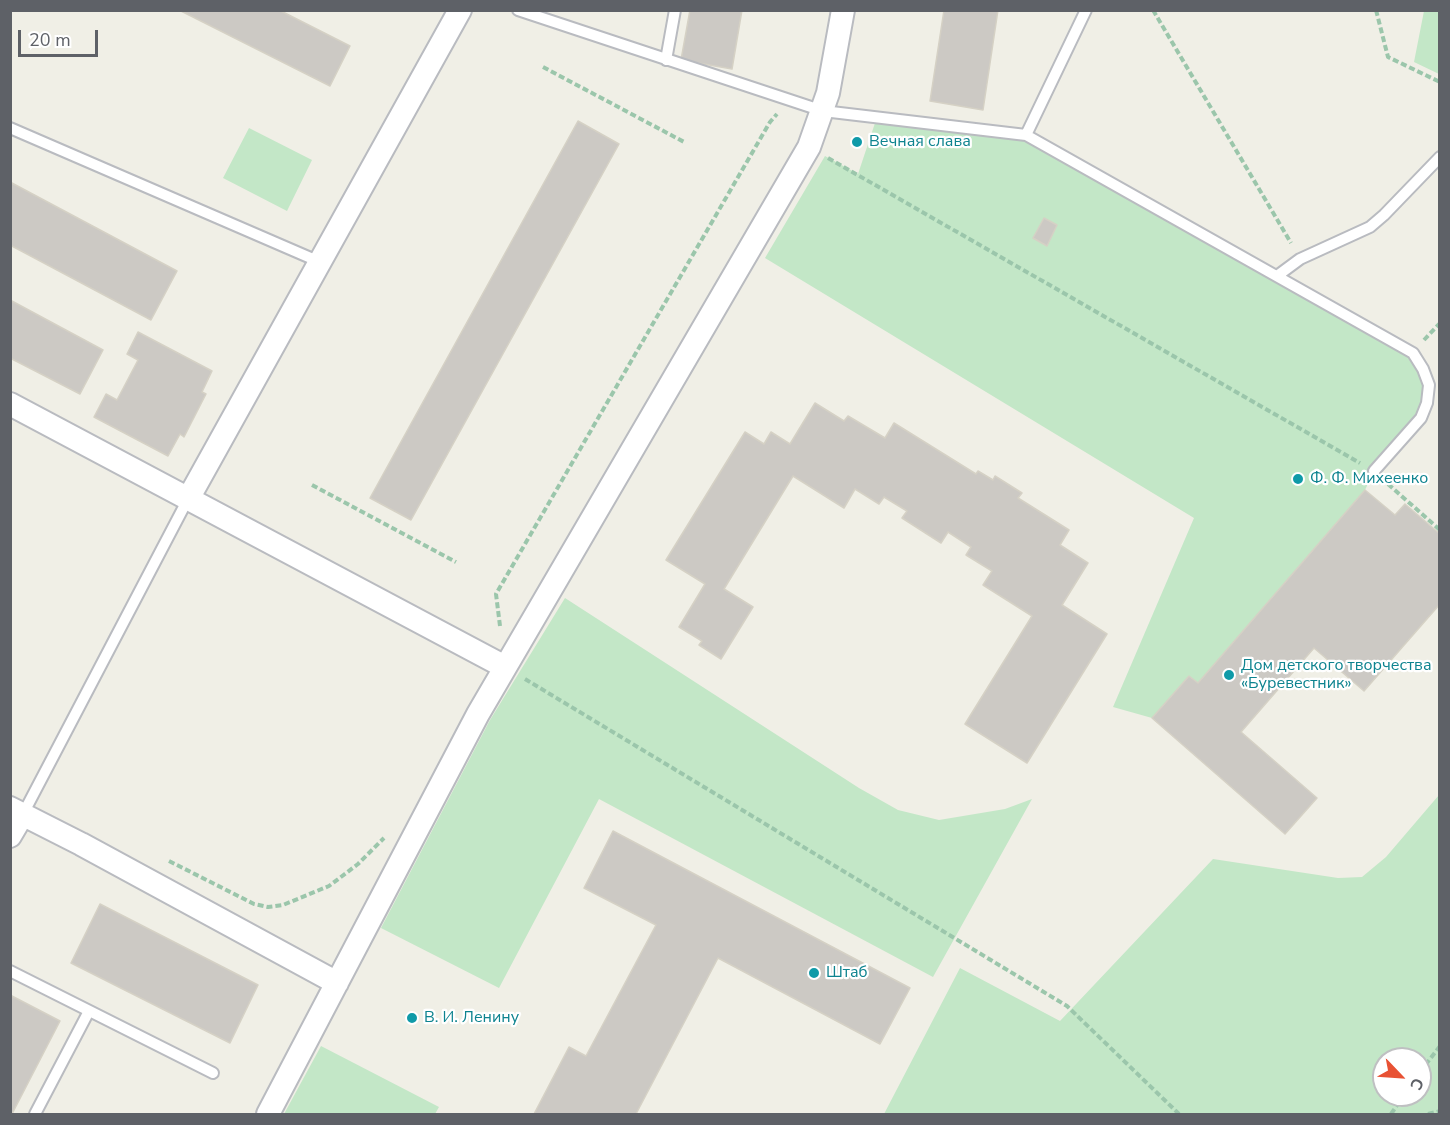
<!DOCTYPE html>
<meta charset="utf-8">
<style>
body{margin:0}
#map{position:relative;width:1450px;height:1125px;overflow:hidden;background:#f0efe6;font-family:"Nunito Sans",sans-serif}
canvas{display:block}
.frame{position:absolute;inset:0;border:12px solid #5e6167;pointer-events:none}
.north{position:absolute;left:1372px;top:1047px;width:60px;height:60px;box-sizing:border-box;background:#fff;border:2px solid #bfc0c2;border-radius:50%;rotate:115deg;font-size:16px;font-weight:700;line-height:24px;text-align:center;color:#5e6167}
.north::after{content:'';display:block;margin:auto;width:21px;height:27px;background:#e85234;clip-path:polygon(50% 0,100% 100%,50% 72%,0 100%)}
.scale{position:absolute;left:18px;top:30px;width:80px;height:27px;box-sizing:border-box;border:3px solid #5e6167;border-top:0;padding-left:8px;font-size:18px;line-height:21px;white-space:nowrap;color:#5e6167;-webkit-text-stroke:4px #fff;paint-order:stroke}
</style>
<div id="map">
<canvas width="1450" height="1125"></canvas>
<div class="frame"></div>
<div class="north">С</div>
<div class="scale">20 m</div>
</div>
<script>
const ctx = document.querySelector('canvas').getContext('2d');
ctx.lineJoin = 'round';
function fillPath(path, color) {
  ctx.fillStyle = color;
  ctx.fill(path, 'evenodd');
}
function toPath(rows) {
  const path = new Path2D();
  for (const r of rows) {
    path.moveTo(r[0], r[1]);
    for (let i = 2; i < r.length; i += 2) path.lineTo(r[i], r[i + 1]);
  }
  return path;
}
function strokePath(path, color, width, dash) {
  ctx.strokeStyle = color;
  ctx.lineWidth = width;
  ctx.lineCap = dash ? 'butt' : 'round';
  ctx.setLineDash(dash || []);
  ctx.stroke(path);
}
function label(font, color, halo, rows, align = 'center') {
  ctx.font = font + ' "Nunito Sans",sans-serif';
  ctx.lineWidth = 4.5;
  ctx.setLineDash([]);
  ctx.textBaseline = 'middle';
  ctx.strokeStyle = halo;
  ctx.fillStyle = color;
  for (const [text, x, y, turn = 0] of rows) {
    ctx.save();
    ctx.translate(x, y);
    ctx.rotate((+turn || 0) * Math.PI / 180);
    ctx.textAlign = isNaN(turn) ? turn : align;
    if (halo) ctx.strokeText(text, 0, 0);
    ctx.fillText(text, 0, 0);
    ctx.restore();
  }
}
const green = toPath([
 [1424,11,1439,11,1439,74,1414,62],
 [877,117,1026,135,1413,353,1423,369,1427,403,1374,471,1365,490,1198,683,1189,676,1152,718,1113,707,1194,518,765,258,825,156,858,174],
 [249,128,312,160,287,211,223,178],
 [565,598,859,788,898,810,939,820,1005,809,1032,799,933,977,599,799,499,988,381,928,490,720],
 [1439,795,1439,1114,884,1114,960,968,1060,1021,1213,859,1338,878,1362,877,1386,857],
 [1384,1059,1420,1059,1420,1095,1384,1095],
 [321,1046,439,1107,435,1114,284,1114]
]);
const building = toPath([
 [179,10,279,10,350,46,330,86,179,10],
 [690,10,742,10,732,69,681,60,690,10],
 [944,10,998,10,983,110,930,101,944,10],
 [578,121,619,144,411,520,370,498,578,121],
 [10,182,177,271,151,320,10,245,10,182],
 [1044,218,1057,225,1047,246,1033,238,1044,218],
 [10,300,103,350,80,394,10,358,10,300],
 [138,332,212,371,202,392,206,394,184,437,180,434,168,456,94,417,106,394,117,400,138,360,127,354,138,332],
 [815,403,844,421,848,416,885,438,894,423,976,474,978,471,993,480,995,476,1022,493,1018,498,1069,530,1060,545,1088,563,1062,605,1107,634,1027,763,965,724,1032,616,983,585,992,571,966,555,971,547,948,532,941,543,902,518,907,511,884,497,879,504,855,489,844,508,793,476,724,589,753,607,721,659,699,645,702,641,679,627,705,584,666,560,745,432,764,444,771,432,790,444,815,403],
 [1365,490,1395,515,1405,504,1440,534,1440,604,1364,691,1314,648,1241,732,1317,798,1285,834,1152,718,1189,676,1198,683,1365,490],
 [613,831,910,988,880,1044,718,958,636,1114,534,1114,569,1047,586,1056,656,925,584,888,613,831],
 [100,904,258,985,230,1043,71,963,100,904],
 [10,995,60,1021,12,1114,10,1114,10,995]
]);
const path = toPath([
 [1153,10,1291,243],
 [1376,10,1388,57,1440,82],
 [543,67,686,143],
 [828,158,1360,463],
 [1424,340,1440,323],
 [1388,484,1440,530],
 [312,485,456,562],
 [500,626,496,594,770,122,777,114],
 [525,679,1067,1006,1179,1114],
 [169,861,254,904,268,907,283,905,329,886,358,864,384,838],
 [1420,1072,1440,1046],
 [1391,1114,1404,1095],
 [1428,1114,1440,1111]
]);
const service = toPath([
 [518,10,823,111,1026,135,1413,353,1423,369,1429,385,1427,403,1421,418,1374,471],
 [666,60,675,10],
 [10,128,320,262],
 [1026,135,1086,10],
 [1277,276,1300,259,1370,227,1384,215,1440,157],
 [23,814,188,499],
 [10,971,213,1073],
 [35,1114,89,1011]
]);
const minor = toPath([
 [10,404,505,667],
 [188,499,460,10],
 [10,808,81,844,337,983],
 [10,836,23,814],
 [268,1114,478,714,809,147,828,93,843,10]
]);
const markers = [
 [857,142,6,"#0f9aa8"],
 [1298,479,6,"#0f9aa8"],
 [1229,675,6,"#0f9aa8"],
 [814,973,6,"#0f9aa8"],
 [412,1018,6,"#0f9aa8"]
];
const cultureNames = [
 ["Вечная слава",869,142],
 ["Ф. Ф. Михеенко",1310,479],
 ["Дом детского творчества",1241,666],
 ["«Буревестник»",1241,684],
 ["Штаб",826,973],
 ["В. И. Ленину",424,1018]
];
fillPath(green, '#c3e7c7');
fillPath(building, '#ccc9c4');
strokePath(building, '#d5d1c5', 1.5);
strokePath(service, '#b9bbc0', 14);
strokePath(minor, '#b9bbc0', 26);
strokePath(path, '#9bc6ab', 4, [6, 3]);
strokePath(service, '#fff', 10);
strokePath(minor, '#fff', 22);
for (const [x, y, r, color] of markers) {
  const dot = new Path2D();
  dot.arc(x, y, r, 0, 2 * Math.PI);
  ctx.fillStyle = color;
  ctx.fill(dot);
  strokePath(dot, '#fff', 2);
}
label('16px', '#0d838f', '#fff', cultureNames, 'left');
</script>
